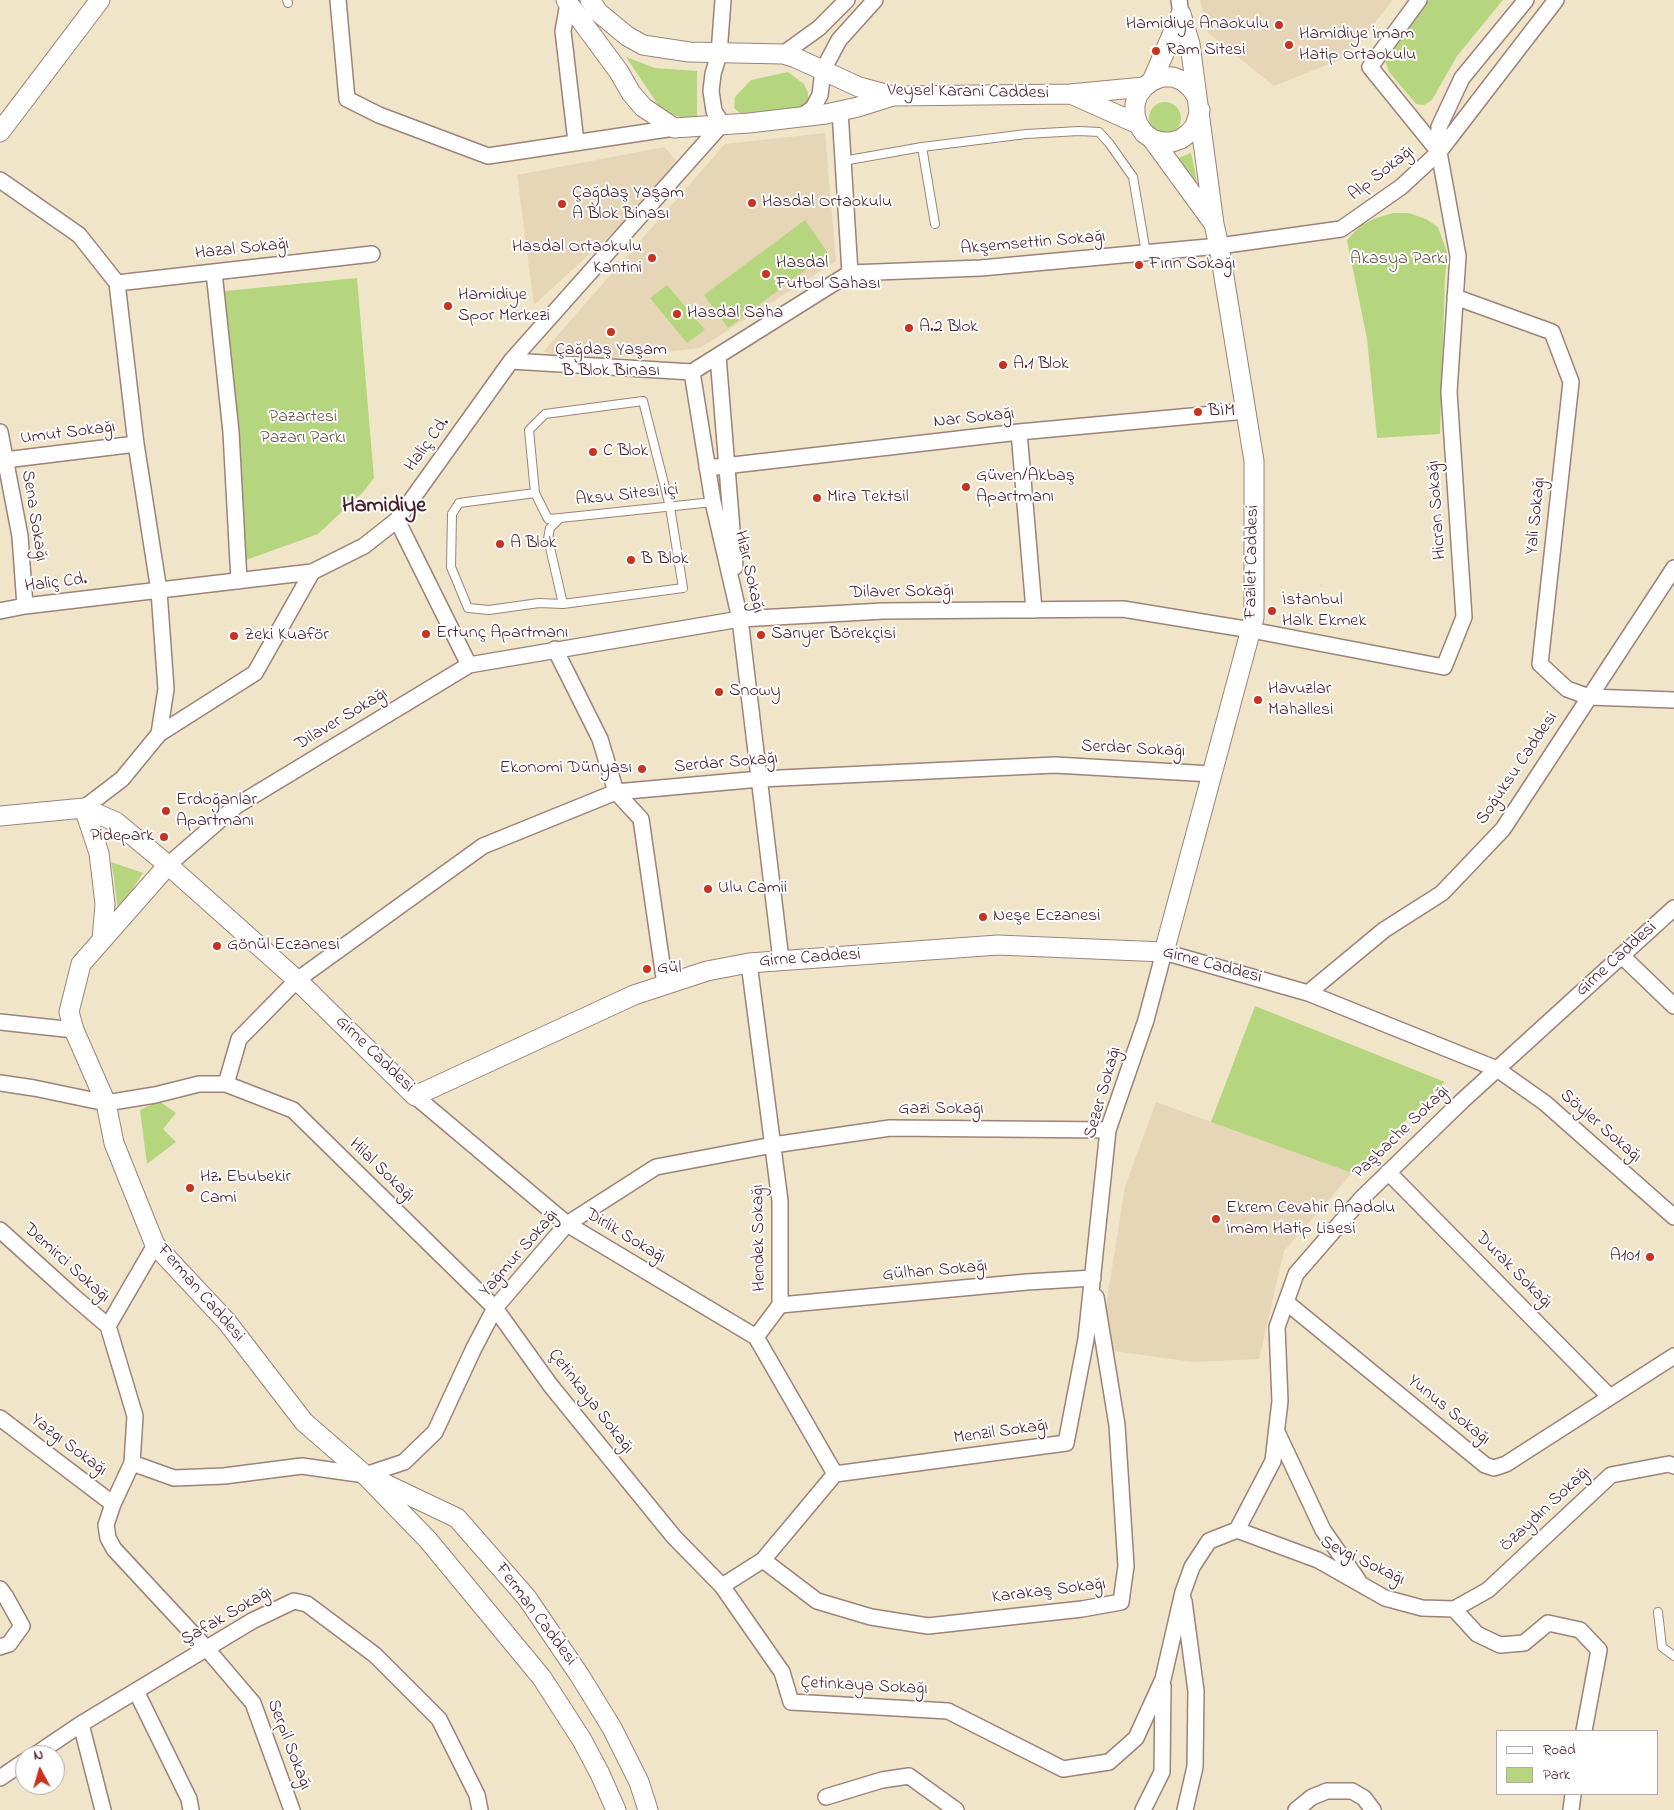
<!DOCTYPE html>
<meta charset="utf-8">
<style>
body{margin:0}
#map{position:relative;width:1674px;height:1810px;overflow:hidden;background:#f0e5c9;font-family:"Indie Flower",sans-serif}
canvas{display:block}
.legend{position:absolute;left:1496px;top:1730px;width:162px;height:65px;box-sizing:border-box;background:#fff;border:1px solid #b7a5aa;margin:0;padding:6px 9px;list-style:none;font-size:15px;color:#4a1f2b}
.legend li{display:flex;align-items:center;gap:10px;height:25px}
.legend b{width:25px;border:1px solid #b7a5aa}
.north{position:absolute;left:15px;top:1745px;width:50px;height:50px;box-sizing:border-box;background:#fff;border:1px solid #b7a5aa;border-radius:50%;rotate:354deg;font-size:14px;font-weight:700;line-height:20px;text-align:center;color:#4a1f2b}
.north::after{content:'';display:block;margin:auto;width:18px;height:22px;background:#c8321e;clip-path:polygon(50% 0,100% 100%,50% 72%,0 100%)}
</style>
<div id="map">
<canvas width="1674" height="1810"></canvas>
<ul class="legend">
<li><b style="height:6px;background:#fff"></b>Road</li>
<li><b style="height:14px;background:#b5d67e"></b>Park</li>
</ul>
<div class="north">N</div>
</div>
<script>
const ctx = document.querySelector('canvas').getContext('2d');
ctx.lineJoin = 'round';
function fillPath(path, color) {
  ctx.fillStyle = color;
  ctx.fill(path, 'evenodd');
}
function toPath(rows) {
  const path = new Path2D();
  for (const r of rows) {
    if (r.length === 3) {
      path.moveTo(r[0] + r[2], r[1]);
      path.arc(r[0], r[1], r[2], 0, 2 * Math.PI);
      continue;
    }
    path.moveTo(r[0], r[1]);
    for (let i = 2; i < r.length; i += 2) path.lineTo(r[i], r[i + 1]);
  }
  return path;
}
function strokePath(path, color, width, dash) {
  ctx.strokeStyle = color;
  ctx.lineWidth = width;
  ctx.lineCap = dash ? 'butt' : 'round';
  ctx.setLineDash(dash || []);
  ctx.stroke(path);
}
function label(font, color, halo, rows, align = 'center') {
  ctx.font = font + ' "Indie Flower",sans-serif';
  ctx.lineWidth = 4;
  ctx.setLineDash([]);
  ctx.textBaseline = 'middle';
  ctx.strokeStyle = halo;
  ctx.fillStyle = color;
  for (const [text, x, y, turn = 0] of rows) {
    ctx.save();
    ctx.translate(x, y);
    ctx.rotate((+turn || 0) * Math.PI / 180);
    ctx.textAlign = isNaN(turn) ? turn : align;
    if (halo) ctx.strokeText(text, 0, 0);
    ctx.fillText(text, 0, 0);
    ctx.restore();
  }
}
const built = toPath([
 [1200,0,1393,0,1347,57,1274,86,1208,33],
 [825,133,836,261,700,348,583,361,543,352,725,144],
 [665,147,682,169,534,305,517,175],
 [1156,1102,1352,1173,1284,1251,1259,1359,1193,1362,1099,1349,1125,1187]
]);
const green = toPath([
 [1429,0,1503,0,1457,56,1432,100,1424,105,1416,104,1389,72,1384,57],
 [626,57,655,68,697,71,697,120,691,120,663,112],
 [788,72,804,84,808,93,808,101,798,111,756,116,741,114,734,108,735,97,751,80],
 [1165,118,16],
 [1191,153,1200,196,1173,160],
 [1393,213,1409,213,1426,219,1438,227,1448,255,1445,276,1440,434,1377,438,1367,339,1347,240,1360,226,1376,218],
 [805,220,828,253,728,328,704,295],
 [357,278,374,478,363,492,318,534,246,560,225,291],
 [667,285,705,330,687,343,650,298],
 [111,862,143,873,118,911,114,878],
 [1255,1006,1445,1082,1352,1173,1211,1122],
 [159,1101,176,1113,163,1129,176,1142,147,1164,140,1110]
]);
const service = toPath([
 [287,0,288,3],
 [922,147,935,224],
 [843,161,922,147,1026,134,1079,131,1099,132,1109,143,1133,177,1146,253],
 [535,493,529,430,545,414,643,401,670,507,683,588,563,604],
 [560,518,548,519,535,493,459,503,452,514,451,567,468,608,489,610,539,603,563,604,548,539,550,528,560,518,713,502],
 [1658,1612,1662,1647,1674,1656]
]);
const minor = toPath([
 [338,0,347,99,379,115,488,156,674,128],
 [1179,0,1181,14],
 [568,3,563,31,576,142],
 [783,54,819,28,847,0],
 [799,118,813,108,820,95,823,70,839,40,875,0],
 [1439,152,1556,0],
 [0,180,79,235,117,283,136,444,159,591,166,689,159,734,122,779,84,808],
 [214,272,231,432,239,581],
 [850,273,981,268,1219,246,1341,229,1401,187,1439,152,1370,67,1419,0],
 [117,283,372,254],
 [1455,297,1552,332,1571,382,1540,664,1567,689,1589,697,1674,700],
 [718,356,735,567],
 [511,361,692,372,713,502,740,619,781,960],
 [692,372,850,273,840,111],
 [0,432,20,536,25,606],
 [1019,432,1034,610],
 [5,460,136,444],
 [707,468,1019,432,1246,411],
 [397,520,469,665],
 [0,611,25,606,312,572,364,546,397,520,511,361,722,124,714,111,711,91,713,74,719,54,723,0],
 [555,649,600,739,616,792,641,819,665,985],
 [159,734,255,673,312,572],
 [168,865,236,806,469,665,740,619,883,611,1123,609,1251,630,1444,667,1464,617,1449,392,1458,256,1439,152,1439,127,1462,78,1526,0],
 [1622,956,1674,1006],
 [1308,993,1384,930,1442,893,1503,829,1674,568],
 [0,1022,74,1030],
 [0,1083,34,1088,106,1103,155,1095,199,1084,226,1084,239,1039,297,980,483,846,616,792,760,779,1055,765,1212,774],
 [226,1084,293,1110,495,1308,551,1386,674,1537,722,1586,782,1672,791,1702,948,1711,1063,1769,1109,1762,1136,1738,1163,1679,1183,1592,1192,1567,1209,1541,1237,1530],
 [415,1096,567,1224,756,1337],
 [1388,1172,1610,1397],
 [0,1230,73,1296,108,1326],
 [155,1245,108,1326,135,1416,132,1463,113,1504,106,1525,108,1538,114,1549,207,1649,253,1703,292,1810],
 [1286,1302,1485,1465,1494,1468,1506,1464,1674,1356],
 [780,1305,1027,1282,1093,1278],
 [0,1418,113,1504],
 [1277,1432,1323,1530,1358,1580],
 [132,1463,174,1478,224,1476,302,1466,365,1475,404,1462,435,1432,474,1348,495,1308,567,1224,656,1167,773,1145,890,1128,1108,1130],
 [835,1474,1066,1443,1086,1339,1108,1130,1146,1020,1164,952,1308,993,1497,1069,1545,1103,1674,1217],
 [1237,1530,1273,1461,1280,1401,1277,1327,1296,1274,1362,1198,1462,1101,1674,908],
 [1237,1530,1318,1560,1385,1598,1422,1608,1454,1609,1477,1634,1500,1645,1524,1643,1548,1623,1580,1630,1599,1650,1584,1731],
 [763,1560,817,1601,871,1617,928,1626,1082,1609,1121,1602,1126,1566,1117,1425,1096,1297],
 [722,1586,763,1560,835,1474,756,1337,780,1305,780,1201,749,963],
 [0,1589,6,1597,22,1626,9,1644,0,1647],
 [1184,1601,1196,1691,1195,1767,1185,1810],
 [1454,1609,1488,1590,1611,1475,1669,1464,1674,1466],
 [136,1691,189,1799,191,1810],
 [81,1724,103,1810],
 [35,1755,81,1724,252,1621,294,1601,307,1604,375,1655,439,1719,477,1795,480,1810],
 [0,1778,25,1761],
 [826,1797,882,1780,909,1776,956,1810],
 [1143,1810,1162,1772,1163,1686],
 [1296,1810,1312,1797,1327,1791,1352,1791,1364,1798,1373,1810],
 [1571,1810,1573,1794]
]);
const tertiary = toPath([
 [566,0,619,72,631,93,643,107,674,128,749,123,826,114,858,107,893,96],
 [590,0,598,12,627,36,643,45,689,52,783,54,796,58,859,87,893,96,1070,94,1144,87],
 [1181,14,1190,44,1197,97],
 [1152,81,1181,14],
 [1071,94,1138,124],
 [0,132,100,0],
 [1152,139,1162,142,1172,142,1181,139,1189,133,1195,126,1200,110],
 [84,808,99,853,105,904,102,940],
 [0,816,84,808,116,822,168,865,297,980,415,1096,634,995,707,971,749,963,998,945,1164,952,1254,618,1254,461,1219,246,1214,224,1197,97,1191,88,1183,81,1173,77,1162,77,1152,81,1144,87,1138,95,1135,104,1135,115,1138,124,1144,133,1152,139,1214,224],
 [168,865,81,964,69,1012,74,1030,106,1103,114,1143,155,1245,227,1322,304,1422,365,1475,428,1540,542,1678,582,1740,600,1774,616,1810],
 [375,1479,457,1518,527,1598,580,1676,612,1728,639,1782,648,1810]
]);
const markers = [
 [1279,25,5,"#c8321e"],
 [1289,45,5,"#c8321e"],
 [1156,51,5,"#c8321e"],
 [752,203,5,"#c8321e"],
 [562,204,5,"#c8321e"],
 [652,258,5,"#c8321e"],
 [1139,265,5,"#c8321e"],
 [766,274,5,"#c8321e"],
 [448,306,5,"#c8321e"],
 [677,314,5,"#c8321e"],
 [909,328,5,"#c8321e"],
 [611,332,5,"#c8321e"],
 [1003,365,5,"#c8321e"],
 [1198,412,5,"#c8321e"],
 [593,452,5,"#c8321e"],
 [966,487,5,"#c8321e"],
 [817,498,5,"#c8321e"],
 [500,544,5,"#c8321e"],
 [631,560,5,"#c8321e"],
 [1272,611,5,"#c8321e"],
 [426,634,5,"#c8321e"],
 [761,635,5,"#c8321e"],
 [234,636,5,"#c8321e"],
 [719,692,5,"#c8321e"],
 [1258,700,5,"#c8321e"],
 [642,769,5,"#c8321e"],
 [166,811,5,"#c8321e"],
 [164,837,5,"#c8321e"],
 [708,889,5,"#c8321e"],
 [983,917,5,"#c8321e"],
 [217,946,5,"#c8321e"],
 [647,969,5,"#c8321e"],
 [190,1188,5,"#c8321e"],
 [1216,1219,5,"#c8321e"],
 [1650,1257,5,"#c8321e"]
];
const poiNames = [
 ["Hamidiye Anaokulu",1269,25,"right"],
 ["Hamidiye İmam",1299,35],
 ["Hatip Ortaokulu",1299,56],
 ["Ram Sitesi",1166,51],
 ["Çağdaş Yaşam",572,194],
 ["A Blok Binası",572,215],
 ["Hasdal Ortaokulu",762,203],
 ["Hasdal Ortaokulu",642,248,"right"],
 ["Kantini",642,269,"right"],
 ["Hasdal",776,264],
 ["Futbol Sahası",776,285],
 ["Fırın Sokağı",1149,265],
 ["Hamidiye",458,296],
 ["Spor Merkezi",458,317],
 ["Hasdal Saha",687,314],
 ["A.2 Blok",919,328],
 ["Çağdaş Yaşam",611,351,"center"],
 ["B Blok Binası",611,372,"center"],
 ["A.1 Blok",1013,365],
 ["BİM",1208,412],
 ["C Blok",603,452],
 ["Güven/Akbaş",976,477],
 ["Apartmanı",976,498],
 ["Mira Tektsil",827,498],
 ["A Blok",510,544],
 ["B Blok",641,560],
 ["İstanbul",1282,601],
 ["Halk Ekmek",1282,622],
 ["Ertunç Apartmanı",436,634],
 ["Sarıyer Börekçisi",771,635],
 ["Zeki Kuaför",244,636],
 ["Havuzlar",1268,690],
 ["Mahallesi",1268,711],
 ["Snowy",729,692],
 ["Ekonomi Dünyası",632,769,"right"],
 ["Erdoğanlar",176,801],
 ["Apartmanı",176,822],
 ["Pidepark",154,837,"right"],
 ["Ulu Camii",718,889],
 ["Neşe Eczanesi",993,917],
 ["Gönül Eczanesi",227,946],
 ["Gül",657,969],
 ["Hz. Ebubekir",200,1178],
 ["Cami",200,1199],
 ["Ekrem Cevahir Anadolu",1226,1209],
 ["İmam Hatip Lisesi",1226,1230],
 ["A101",1640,1257,"right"]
];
const streetNames = [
 ["Veysel Karani Caddesi",968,93,1],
 ["Alp Sokağı",1382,174,-38],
 ["Akşemsettin Sokağı",1033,244,-5],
 ["Hazal Sokağı",242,250,-6],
 ["Nar Sokağı",974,419,-6],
 ["Umut Sokağı",68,434,-7],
 ["Haliç Cd.",428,445,-54],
 ["Aksu Sitesi içi",627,496,-6],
 ["Hicran Sokağı",1438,510,-94],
 ["Sena Sokağı",33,516,81],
 ["Yali Sokağı",1537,516,-84],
 ["Fazilet Caddesi",1253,562,-89],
 ["Hızır Sokağı",748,572,77],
 ["Haliç Cd.",56,584,-7],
 ["Dilaver Sokağı",902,593,-1],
 ["Dilaver Sokağı",342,720,-31],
 ["Serdar Sokağı",1133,750,3],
 ["Serdar Sokağı",726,764,-5],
 ["Soğuksu Caddesi",1518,769,-56],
 ["Girne Caddesi",810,959,-4],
 ["Girne Caddesi",1617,960,-42],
 ["Girne Caddesi",1212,966,15],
 ["Girne Caddesi",374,1055,44],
 ["Sezer Sokağı",1104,1093,-74],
 ["Gazi Sokağı",941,1110],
 ["Söyler Sokağı",1600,1127,41],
 ["Paşbache Sokağı",1402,1133,-44],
 ["Hilal Sokağı",381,1171,44],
 ["Dirlik Sokağı",625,1237,31],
 ["Hendek Sokağı",760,1238,-91],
 ["Yağmur Sokağı",520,1254,-49],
 ["Demirci Sokağı",66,1264,42],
 ["Durak Sokağı",1513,1271,45],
 ["Gülhan Sokağı",935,1272,-5],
 ["Ferman Caddesi",200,1294,49],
 ["Çetinkaya Sokağı",590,1402,52],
 ["Yunus Sokağı",1448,1411,39],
 ["Menzil Sokağı",1001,1433,-8],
 ["Yazgı Sokağı",68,1446,37],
 ["Özaydın Sokağı",1546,1510,-43],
 ["Sevgi Sokağı",1362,1562,26],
 ["Karakaş Sokağı",1049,1592,-7],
 ["Ferman Caddesi",535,1615,53],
 ["Şafak Sokağı",227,1617,-30],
 ["Çetinkaya Sokağı",864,1687,3],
 ["Serpil Sokağı",288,1745,69]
];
const parkNames = [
 ["Akasya Parkı",1399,260],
 ["Pazartesi",303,418],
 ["Pazarı Parkı",303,439]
];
const districtNames = [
 ["Hamidiye",384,507]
];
fillPath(built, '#e6d5b7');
fillPath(green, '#b5d67e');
strokePath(service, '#9d827a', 10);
strokePath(minor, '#9d827a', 18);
strokePath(tertiary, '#9d827a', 21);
strokePath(service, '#fff', 8);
strokePath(minor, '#fff', 15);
strokePath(tertiary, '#fff', 19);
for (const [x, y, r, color] of markers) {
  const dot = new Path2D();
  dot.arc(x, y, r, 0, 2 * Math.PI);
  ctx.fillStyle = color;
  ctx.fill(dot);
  strokePath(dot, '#fff', 2);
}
label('18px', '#4a1f2b', '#fff', poiNames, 'left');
label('18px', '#4a1f2b', '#fff', streetNames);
label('18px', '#6a5644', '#fff', parkNames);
label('bold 22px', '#4a1f2b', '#fff', districtNames);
</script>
